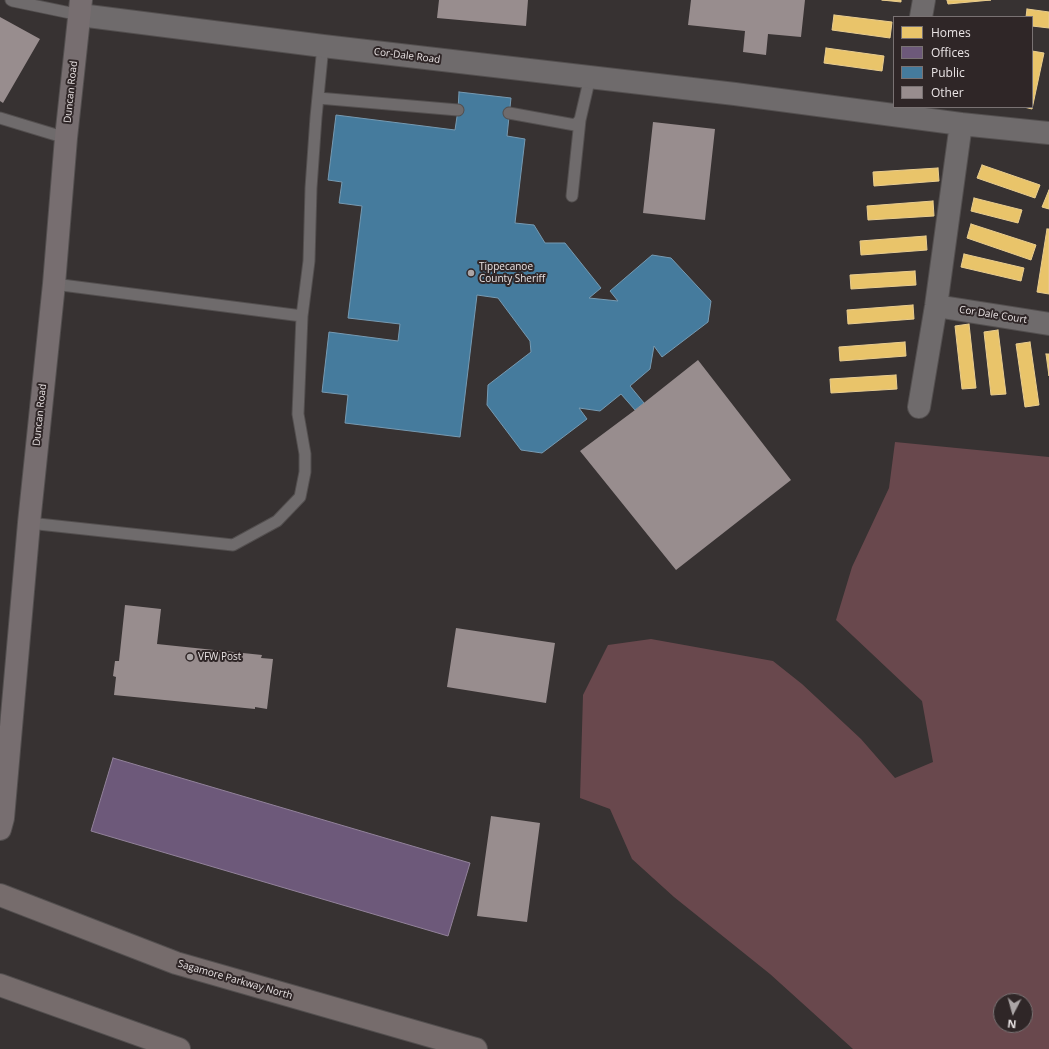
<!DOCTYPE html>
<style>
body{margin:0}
#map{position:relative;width:1049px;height:1049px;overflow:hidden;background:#373232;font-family:"Open Sans",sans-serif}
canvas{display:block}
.legend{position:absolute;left:893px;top:16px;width:140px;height:92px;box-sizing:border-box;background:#2f2627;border:1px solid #797273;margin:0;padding:5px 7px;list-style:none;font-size:12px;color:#e9e3e4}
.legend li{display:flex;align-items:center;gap:8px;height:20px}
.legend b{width:20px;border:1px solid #797273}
.north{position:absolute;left:993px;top:993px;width:40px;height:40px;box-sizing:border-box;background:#2f2627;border:1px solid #797273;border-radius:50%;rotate:186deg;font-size:11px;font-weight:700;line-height:16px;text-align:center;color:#e9e3e4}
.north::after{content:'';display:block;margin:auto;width:14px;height:18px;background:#aba5a6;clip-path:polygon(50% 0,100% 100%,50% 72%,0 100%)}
</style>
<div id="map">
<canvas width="1049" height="1049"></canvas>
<ul class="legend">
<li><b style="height:11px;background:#e9c46a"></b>Homes</li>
<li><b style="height:11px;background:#6d597a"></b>Offices</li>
<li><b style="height:11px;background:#457b9d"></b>Public</li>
<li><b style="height:11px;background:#988d8e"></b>Other</li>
</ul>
<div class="north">N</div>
</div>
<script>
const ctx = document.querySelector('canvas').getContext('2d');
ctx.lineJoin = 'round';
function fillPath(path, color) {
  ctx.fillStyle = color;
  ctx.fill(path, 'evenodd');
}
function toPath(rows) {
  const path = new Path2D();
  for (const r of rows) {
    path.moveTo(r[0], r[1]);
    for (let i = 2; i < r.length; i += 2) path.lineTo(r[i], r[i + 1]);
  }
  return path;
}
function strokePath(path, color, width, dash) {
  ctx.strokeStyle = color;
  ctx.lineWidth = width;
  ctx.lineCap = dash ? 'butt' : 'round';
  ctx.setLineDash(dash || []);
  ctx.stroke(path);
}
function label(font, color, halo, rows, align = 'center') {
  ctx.font = font + ' "Open Sans",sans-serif';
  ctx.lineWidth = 4;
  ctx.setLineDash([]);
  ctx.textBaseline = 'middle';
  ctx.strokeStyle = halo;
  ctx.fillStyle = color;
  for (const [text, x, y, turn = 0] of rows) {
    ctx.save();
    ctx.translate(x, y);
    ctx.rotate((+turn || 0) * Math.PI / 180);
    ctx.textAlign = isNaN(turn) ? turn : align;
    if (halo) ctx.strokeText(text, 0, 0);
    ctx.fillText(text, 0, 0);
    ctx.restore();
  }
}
const green = toPath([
 [895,442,1049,457,1049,1049,853,1049,770,974,674,897,632,859,610,809,580,798,583,695,608,645,651,639,773,661,802,684,861,739,895,778,933,762,922,701,836,620,852,567,889,488],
 [1001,1001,1025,1001,1025,1025,1001,1025]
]);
const homes = toPath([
 [882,0,901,0,901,2,882,0],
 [947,0,991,0,948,4,947,0],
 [1027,9,1049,12,1049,28,1032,26,1032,17,1026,17,1027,9],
 [834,15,892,22,890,38,832,30,834,15],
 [826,48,884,56,882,71,824,63,826,48],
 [1032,51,1044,53,1032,109,1024,107,1032,107,1032,51],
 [982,165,1040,185,1035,198,977,178,982,165],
 [938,168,939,181,874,186,873,172,938,168],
 [1049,190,1049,209,1042,207,1049,190],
 [974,198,1022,210,1018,223,971,211,974,198],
 [933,201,934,216,868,220,867,206,933,201],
 [971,224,1036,245,1031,260,967,238,971,224],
 [1047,229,1049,229,1049,294,1037,292,1047,229],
 [926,236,927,250,861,255,860,241,926,236],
 [964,254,1024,268,1021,281,961,267,964,254],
 [915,271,916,285,851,289,850,275,915,271],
 [913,305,914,319,848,324,847,310,913,305],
 [969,324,976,388,962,389,955,326,969,324],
 [998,330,1006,394,991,395,984,332,998,330],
 [905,342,906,356,840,361,839,347,905,342],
 [1030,342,1039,405,1025,407,1016,344,1030,342],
 [1046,354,1049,354,1049,376,1046,354],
 [896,375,897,389,831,393,830,379,896,375]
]);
const offices = toPath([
 [113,758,470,863,448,936,91,831,113,758]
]);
const public = toPath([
 [459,92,511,98,507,136,525,139,515,223,534,225,545,243,565,243,601,288,589,298,618,301,610,291,652,255,671,258,711,301,708,322,662,357,654,346,650,369,630,386,644,403,635,410,621,394,600,411,579,408,587,419,542,453,521,450,487,405,488,385,531,352,530,341,498,298,477,295,460,437,345,423,348,395,322,392,329,332,398,341,400,324,348,318,362,206,339,203,342,182,328,180,336,115,455,130,458,110,459,92]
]);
const building = toPath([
 [439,0,528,0,526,26,437,18],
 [691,0,805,0,801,37,768,34,766,55,743,52,745,31,688,25],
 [0,17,40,39,3,103,0,101],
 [653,122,715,129,705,220,643,213],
 [698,360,791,480,676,570,580,451,635,410],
 [125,605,161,609,157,644,262,655,261,658,273,659,267,709,255,707,255,709,114,695,116,677,113,676,115,661,119,661],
 [456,628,555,643,546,703,447,687],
 [491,816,540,823,527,922,477,916]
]);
const service = toPath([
 [11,0,13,1,80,15],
 [318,98,458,110],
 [509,113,575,125,580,120,590,77],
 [0,118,66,138],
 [572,196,580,120],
 [54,284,302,316],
 [29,523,233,545,277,521,300,497,305,472,305,454,298,414,302,316,309,261,311,188,316,117,323,46]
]);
const minor = toPath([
 [80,15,323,46,735,94,961,124,1049,133],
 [921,17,924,0],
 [936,306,1049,324],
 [919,407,936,306,961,124]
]);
const secondary = toPath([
 [0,829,3,818,29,523,54,284,66,138,81,0]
]);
const trunk = toPath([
 [0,895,176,963,476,1049],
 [0,985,179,1049]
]);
const markers = [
 [471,273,4,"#aba5a6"],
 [190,657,4,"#aba5a6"]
];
const streetNames = [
 ["Cor-Dale Road",407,56,7],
 ["Duncan Road",71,92,-84],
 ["Cor Dale Court",993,315,9],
 ["Duncan Road",40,415,-84],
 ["Sagamore Parkway North",235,980,16]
];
const poiNames = [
 ["Tippecanoe",479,267],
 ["County Sheriff",479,279],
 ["VFW Post",198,657]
];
fillPath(green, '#69484d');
fillPath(homes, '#e9c46a');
strokePath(homes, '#e9cd8f', 1);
fillPath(offices, '#6d597a');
strokePath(offices, '#92829a', 1);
fillPath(public, '#457b9d');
strokePath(public, '#769ab2', 1);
fillPath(building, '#988d8e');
strokePath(service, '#534f4f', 13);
strokePath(minor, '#534f4f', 24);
strokePath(secondary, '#534f4f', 24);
strokePath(trunk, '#534f4f', 24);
strokePath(service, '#6f6b6c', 11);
strokePath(minor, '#6f6b6c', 22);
strokePath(secondary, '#776e70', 22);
strokePath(trunk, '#766c6c', 22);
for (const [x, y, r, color] of markers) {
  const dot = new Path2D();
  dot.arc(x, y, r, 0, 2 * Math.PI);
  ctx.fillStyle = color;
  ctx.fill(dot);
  strokePath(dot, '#2f2627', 1.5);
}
label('10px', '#e9e3e4', '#2f2627', streetNames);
label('10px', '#e9e3e4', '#2f2627', poiNames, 'left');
</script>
